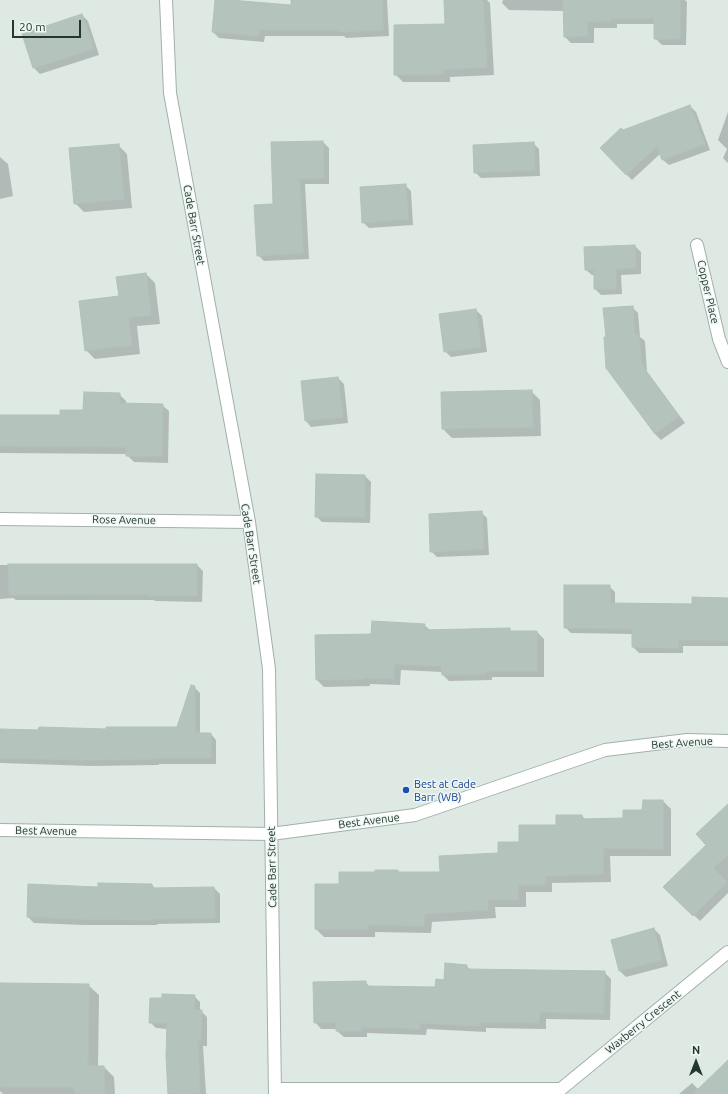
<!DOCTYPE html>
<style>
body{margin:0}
#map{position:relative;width:728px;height:1094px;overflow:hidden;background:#dee9e4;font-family:Ubuntu,sans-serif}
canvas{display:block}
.north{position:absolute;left:676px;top:1042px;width:40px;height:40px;-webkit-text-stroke:3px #eef6f2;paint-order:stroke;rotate:0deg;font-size:11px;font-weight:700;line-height:16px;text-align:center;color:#213730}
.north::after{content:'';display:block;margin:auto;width:14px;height:18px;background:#213730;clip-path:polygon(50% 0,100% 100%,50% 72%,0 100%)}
.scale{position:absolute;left:12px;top:20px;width:69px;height:18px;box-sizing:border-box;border:2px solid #213730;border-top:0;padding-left:5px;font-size:12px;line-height:14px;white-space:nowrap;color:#213730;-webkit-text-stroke:3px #eef6f2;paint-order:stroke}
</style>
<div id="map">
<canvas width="728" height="1094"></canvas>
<div class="north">N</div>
<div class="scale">20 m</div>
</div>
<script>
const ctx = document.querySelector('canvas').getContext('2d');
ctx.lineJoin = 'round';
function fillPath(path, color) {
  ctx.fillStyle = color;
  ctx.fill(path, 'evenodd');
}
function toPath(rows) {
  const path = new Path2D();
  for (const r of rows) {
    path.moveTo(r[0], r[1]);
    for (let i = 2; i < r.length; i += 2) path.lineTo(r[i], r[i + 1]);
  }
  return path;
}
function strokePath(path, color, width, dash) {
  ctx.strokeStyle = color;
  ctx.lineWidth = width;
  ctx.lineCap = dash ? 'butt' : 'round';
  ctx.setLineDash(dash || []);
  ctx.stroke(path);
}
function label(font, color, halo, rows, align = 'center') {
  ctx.font = font + ' Ubuntu,sans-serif';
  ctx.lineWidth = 3;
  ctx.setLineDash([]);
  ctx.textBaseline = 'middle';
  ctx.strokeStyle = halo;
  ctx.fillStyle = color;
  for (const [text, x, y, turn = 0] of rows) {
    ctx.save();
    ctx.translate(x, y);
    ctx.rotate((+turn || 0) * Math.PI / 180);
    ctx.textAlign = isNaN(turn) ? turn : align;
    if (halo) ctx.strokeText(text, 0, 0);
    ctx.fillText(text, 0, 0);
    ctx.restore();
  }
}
const shadow = toPath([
 [216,0,292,6,292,0,387,0,389,36,346,38,344,36,265,36,264,42,219,38,213,32],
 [445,0,487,0,490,3,494,75,450,77,450,82,403,82,395,74,446,25],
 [503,0,685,0,687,2,686,45,662,45,655,38,655,24,617,24,617,28,594,28,594,43,571,43,564,36,564,11,509,10,502,3],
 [82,15,88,21,99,55,40,74,34,68,24,35],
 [690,106,696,112,710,150,669,165,663,160,661,153,632,180,601,149],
 [728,112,728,163,723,158,727,149,718,140],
 [323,142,329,148,329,184,305,184,309,259,264,261,258,255,274,205],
 [533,143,539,149,540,176,481,178,475,172],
 [118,145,127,154,132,208,84,212,75,203],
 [0,157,8,164,13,196,0,199],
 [405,185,411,191,413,225,369,228,363,222],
 [635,246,641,252,641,274,621,275,622,294,601,295,595,289,595,275,592,275,586,270],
 [146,274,155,283,160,324,137,326,140,354,95,359,86,350,120,297],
 [632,307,638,313,640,337,645,341,647,372,685,423,661,440,655,434,607,368],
 [476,310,482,316,487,352,451,357,445,351],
 [338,378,344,384,348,423,311,427,306,421],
 [531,391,540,400,541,436,452,438,443,429,442,393],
 [119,394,126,401,126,404,162,405,169,411,168,463,134,462,127,455,127,454,0,453,0,416,61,416,84,411],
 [365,476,371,482,370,523,322,522,316,516],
 [481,512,487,518,489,555,437,557,431,551],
 [0,565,197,565,203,571,202,602,155,601,154,600,16,600,13,598,0,599],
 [609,586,615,592,615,604,693,605,728,599,728,646,683,646,683,653,639,653,633,647,633,634,571,633,565,627],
 [424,625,430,630,509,629,512,632,537,632,544,639,544,677,492,677,492,680,449,681,442,674,442,672,401,670,400,685,370,684,370,686,324,687,317,680,372,635],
 [194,687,200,693,200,734,211,734,216,740,216,764,159,764,159,765,91,766,0,763,0,730,107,730,178,728],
 [644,801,663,801,671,809,671,856,610,856,611,882,552,883,552,892,526,892,526,907,495,907,496,918,432,922,431,933,375,932,375,937,324,937,316,929,340,885,398,871,399,873,441,873,499,854,520,843,582,816,586,820,624,819,643,811],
 [728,805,728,893,700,921,665,887,707,845],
 [99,884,152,885,156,889,214,888,220,894,220,923,157,924,157,925,84,925,34,923,28,917,99,888],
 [654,929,660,935,668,966,626,977,620,971],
 [466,966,471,970,604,972,611,979,610,1020,546,1019,546,1029,486,1028,486,1032,427,1029,426,1035,367,1033,367,1037,344,1037,337,1031,337,1029,321,1029,315,1022,365,982,370,987,436,988],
 [0,984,88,985,99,995,98,1067,104,1067,114,1077,115,1094,3,1094,0,1091],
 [194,996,200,1002,200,1011,201,1011,207,1017,207,1046,203,1046,206,1094,169,1094,167,1029,156,1028,150,1022],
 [728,1061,728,1094,679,1094,692,1083,699,1090]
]);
const building = toPath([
 [215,0,230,0,291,5,291,0,382,0,383,30,339,32,339,30,259,30,259,36,212,32,215,0],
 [444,0,483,0,487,67,442,70,443,74,394,75,394,25,445,24,444,0],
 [563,0,680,0,680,39,654,39,654,18,611,18,611,21,587,22,588,36,564,37,563,0],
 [82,14,94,49,33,68,22,34,82,14],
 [690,105,705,144,662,160,657,146,626,175,600,148,621,128,623,130,690,105],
 [323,141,324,178,300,179,303,253,257,256,254,205,273,204,271,142,323,141],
 [534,142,535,170,474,173,473,145,534,142],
 [119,144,124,199,74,204,69,148,119,144],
 [406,184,408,219,362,223,360,187,406,184],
 [635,245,636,268,616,269,616,289,594,289,594,270,585,270,584,247,635,245],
 [146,273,151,315,128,318,132,345,85,351,79,301,119,296,116,277,146,273],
 [633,306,635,335,639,334,642,365,679,416,655,434,606,368,604,337,606,337,603,308,633,306],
 [476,309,481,347,444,352,439,314,476,309],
 [338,377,343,417,305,421,301,381,338,377],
 [532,390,533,427,442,429,441,392,532,390],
 [84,392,120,393,120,403,163,404,162,456,126,456,126,447,0,446,0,415,60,415,60,410,83,410,84,392],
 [316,474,365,475,365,517,315,517,316,474],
 [482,511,484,549,430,552,429,514,482,511],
 [8,564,197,564,197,596,148,596,148,594,9,595,8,564],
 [564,585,610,585,610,603,692,604,692,597,728,598,728,641,678,640,678,648,632,647,632,629,564,628,564,585],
 [372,621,425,624,424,630,510,628,510,631,537,631,537,671,486,671,486,674,442,675,441,666,394,664,394,679,364,678,364,679,316,680,315,635,371,634,372,621],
 [191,685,195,686,195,733,211,733,211,758,154,758,154,759,85,760,0,758,0,729,38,730,39,727,106,729,106,727,177,727,191,685],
 [643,800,663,800,663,849,603,848,603,874,545,876,545,885,518,885,518,900,488,900,488,910,424,914,424,926,367,925,367,929,315,929,315,884,339,884,339,872,375,872,375,870,398,870,398,872,440,872,439,856,498,853,498,842,519,842,519,825,556,825,556,815,582,815,582,819,623,818,623,810,642,810,643,800],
 [728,804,728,855,713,868,727,882,693,916,663,887,706,845,696,834,728,804],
 [98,883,152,884,152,888,214,887,215,918,152,919,152,920,77,919,27,917,28,884,98,887,98,883],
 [654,928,662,960,619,971,611,940,654,928],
 [445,963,467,965,467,969,605,971,604,1014,540,1012,539,1023,480,1022,480,1026,420,1023,420,1029,361,1027,361,1031,336,1031,336,1022,314,1023,313,982,366,981,366,986,435,987,436,979,444,980,445,963],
 [0,983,89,984,88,1066,104,1066,105,1094,75,1094,74,1087,0,1087,0,983],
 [162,994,195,995,194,1010,202,1010,201,1041,198,1041,200,1094,168,1094,166,1056,167,1023,149,1023,150,998,162,998,162,994],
 [728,1060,728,1094,693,1094,728,1060]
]);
const minor = toPath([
 [166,0,170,93,249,522,269,669,275,1094],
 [697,245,719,339,728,362],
 [0,519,249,522],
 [0,830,271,834,415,815,605,750,687,740,728,741],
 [275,1089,561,1089],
 [561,1089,728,952]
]);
const markers = [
 [406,790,4,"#1a4fb4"]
];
const streetNames = [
 ["Cade Barr Street",194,225,80],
 ["Copper Place",708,292,77],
 ["Rose Avenue",124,520,1],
 ["Cade Barr Street",251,544,81],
 ["Best Avenue",682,743,-4],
 ["Best Avenue",369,821,-7],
 ["Best Avenue",46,831,1],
 ["Cade Barr Street",272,867,-91],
 ["Waxberry Crescent",643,1022,-39]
];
const transitNames = [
 ["Best at Cade",414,784],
 ["Barr (WB)",414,797]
];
fillPath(shadow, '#0003');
fillPath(building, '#b4c3bc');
strokePath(building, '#b1c2ba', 1);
strokePath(minor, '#a2b0aa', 14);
strokePath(minor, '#fff', 12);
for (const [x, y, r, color] of markers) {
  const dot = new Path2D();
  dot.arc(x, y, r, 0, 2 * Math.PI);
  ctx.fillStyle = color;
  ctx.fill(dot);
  strokePath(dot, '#eef6f2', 1.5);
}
label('11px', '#213730', '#eef6f2', streetNames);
label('11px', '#164399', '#eef6f2', transitNames, 'left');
</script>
